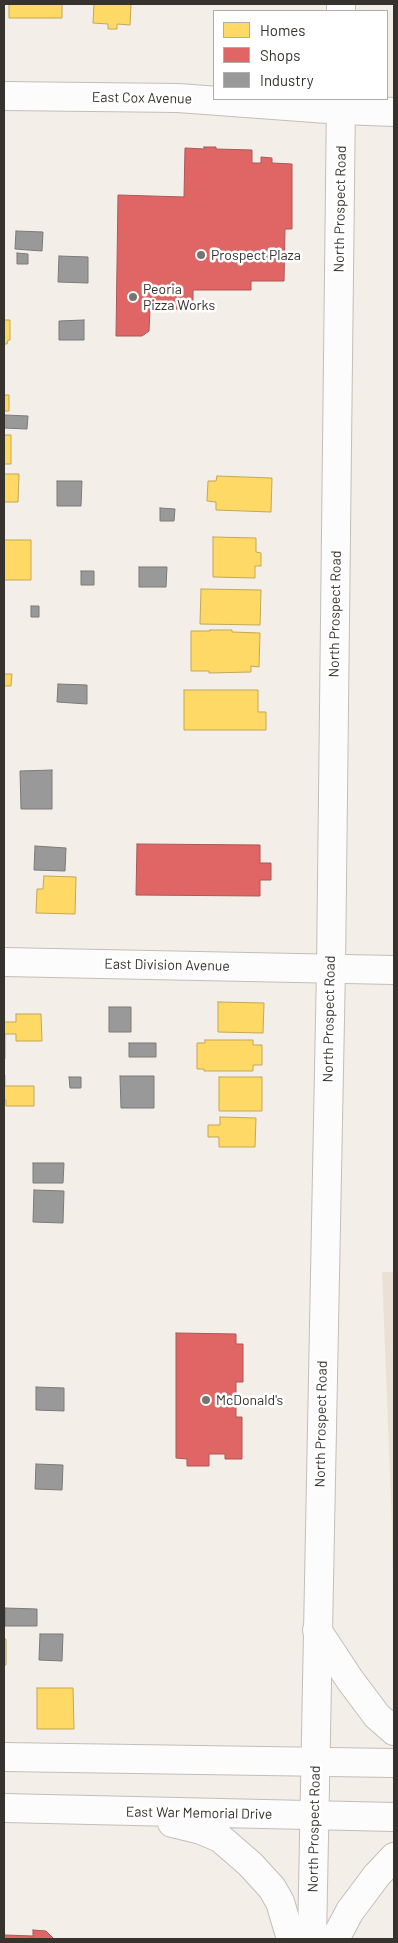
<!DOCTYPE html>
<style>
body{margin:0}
#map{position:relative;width:398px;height:1943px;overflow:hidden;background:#f3eee8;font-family:Barlow,sans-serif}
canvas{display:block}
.frame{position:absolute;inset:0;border:5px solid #36322e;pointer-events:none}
.legend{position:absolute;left:213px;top:10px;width:175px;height:90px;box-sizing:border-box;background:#fff;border:1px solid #afadab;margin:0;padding:6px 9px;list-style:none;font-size:15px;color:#36322e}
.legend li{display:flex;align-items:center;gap:10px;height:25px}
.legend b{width:25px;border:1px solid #afadab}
</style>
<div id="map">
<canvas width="398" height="1943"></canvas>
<div class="frame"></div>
<ul class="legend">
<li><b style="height:14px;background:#ffd966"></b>Homes</li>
<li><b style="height:14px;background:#e06666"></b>Shops</li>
<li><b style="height:14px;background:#999"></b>Industry</li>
</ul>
</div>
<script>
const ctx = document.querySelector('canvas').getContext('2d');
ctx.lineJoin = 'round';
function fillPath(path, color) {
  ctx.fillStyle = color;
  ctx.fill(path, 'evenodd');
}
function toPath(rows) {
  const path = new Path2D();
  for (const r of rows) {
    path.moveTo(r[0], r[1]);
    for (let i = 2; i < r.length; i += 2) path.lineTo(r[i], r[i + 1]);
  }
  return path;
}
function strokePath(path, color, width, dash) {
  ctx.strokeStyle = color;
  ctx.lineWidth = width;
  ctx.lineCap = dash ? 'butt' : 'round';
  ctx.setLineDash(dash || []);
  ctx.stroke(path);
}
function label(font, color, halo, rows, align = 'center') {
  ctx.font = font + ' Barlow,sans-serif';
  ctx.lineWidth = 5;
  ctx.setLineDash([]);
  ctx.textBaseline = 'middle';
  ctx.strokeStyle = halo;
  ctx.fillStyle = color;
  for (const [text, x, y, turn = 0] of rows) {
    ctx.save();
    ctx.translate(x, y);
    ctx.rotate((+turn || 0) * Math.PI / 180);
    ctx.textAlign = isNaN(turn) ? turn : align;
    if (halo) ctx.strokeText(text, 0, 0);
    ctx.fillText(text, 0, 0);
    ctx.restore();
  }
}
const built = toPath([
 [382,1272,394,1272,394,1678,392,1526]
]);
const homes = toPath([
 [9,4,62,4,62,18,9,18,9,4],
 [94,4,131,4,130,25,117,24,117,29,108,29,108,24,93,23,94,4],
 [4,320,10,320,10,340,8,340,7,344,4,344,4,320],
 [4,359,4,395,9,395,9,411,4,411,4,359],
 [4,435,11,435,11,464,4,464,4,435],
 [4,474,19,474,18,502,4,502,4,474],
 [217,476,272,478,271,512,216,510,216,502,207,501,208,481,216,481,217,476],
 [213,537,256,538,256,552,261,553,261,566,255,566,255,578,213,577,213,537],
 [4,540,31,540,31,580,4,580,4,540],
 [201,589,261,590,260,625,200,624,201,589],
 [210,630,232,630,232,632,260,633,259,667,251,666,251,672,209,673,209,671,191,671,191,631,210,631,210,630],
 [4,674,12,674,11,686,4,686,4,674],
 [184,690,258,690,258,712,266,712,266,730,184,730,184,690],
 [44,876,76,877,75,914,36,913,37,889,43,889,44,876],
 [218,1002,264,1003,263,1033,218,1032,218,1002],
 [16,1014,41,1014,42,1041,16,1041,16,1034,5,1034,5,1059,4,1059,4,1022,16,1022,16,1014],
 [205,1040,253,1040,253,1045,262,1045,262,1065,253,1065,253,1071,204,1071,204,1069,197,1069,197,1043,205,1043,205,1040],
 [4,1075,5,1075,5,1086,34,1086,34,1106,6,1106,6,1100,4,1100,4,1075],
 [219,1077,262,1077,262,1111,219,1111,219,1077],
 [220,1117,256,1118,255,1147,219,1147,219,1137,208,1137,208,1125,220,1125,220,1117],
 [4,1639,6,1639,6,1665,4,1665,4,1639],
 [37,1688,73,1688,74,1729,37,1729,37,1688]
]);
const shops = toPath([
 [204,147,216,147,216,149,252,150,252,163,261,163,261,157,272,158,272,163,292,164,292,229,285,229,284,281,251,281,251,290,193,290,193,309,150,309,149,331,142,336,116,336,118,195,184,197,185,148,204,149,204,147],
 [137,844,260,845,260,863,271,863,271,880,260,880,260,896,136,895,137,844],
 [176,1333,236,1334,236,1344,243,1344,243,1382,236,1382,236,1417,242,1417,242,1459,225,1459,225,1454,209,1454,209,1466,187,1466,187,1459,176,1458,176,1333],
 [33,1930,46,1931,54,1939,4,1939,4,1935,33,1936,33,1930]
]);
const industry = toPath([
 [16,231,43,232,42,251,15,249,16,231],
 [17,253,28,254,28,264,17,264,17,253],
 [59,256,88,257,88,283,58,282,59,256],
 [84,320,84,340,59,340,59,321,84,320],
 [4,415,28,416,27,429,4,428,4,415],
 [57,481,82,481,81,506,57,506,57,481],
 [160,508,175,509,174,521,160,521,160,508],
 [139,567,167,567,166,587,139,587,139,567],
 [81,571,94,571,94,585,81,585,81,571],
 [31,606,39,606,39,617,31,617,31,606],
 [58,684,87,685,87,704,57,702,58,684],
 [52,770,52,809,21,809,20,771,52,770],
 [35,846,66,848,65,871,34,870,35,846],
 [109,1007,131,1007,131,1032,109,1032,109,1007],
 [129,1043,156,1043,156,1057,129,1057,129,1043],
 [120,1076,154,1076,154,1108,121,1108,120,1076],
 [69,1077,81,1077,81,1088,70,1088,69,1077],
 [33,1163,64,1163,63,1183,33,1183,33,1163],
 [34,1190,64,1191,63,1223,33,1222,34,1190],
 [36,1387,64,1388,64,1411,36,1410,36,1387],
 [36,1464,63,1465,62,1490,35,1489,36,1464],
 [5,1608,37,1609,37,1626,5,1626,5,1608],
 [40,1634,63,1634,62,1661,39,1660,40,1634]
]);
const minor = toPath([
 [4,96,178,98,341,110,394,112],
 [4,962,394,970]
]);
const major = toPath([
 [341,11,341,4],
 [312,1939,331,968,341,99]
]);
const highway = toPath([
 [317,1630,350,1680,377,1716,394,1731],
 [4,1757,394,1763],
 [4,1808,394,1817],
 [172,1823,201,1830,220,1838,250,1864,272,1888,280,1902,291,1939],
 [335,1939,350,1911,377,1875,394,1857]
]);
const markers = [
 [201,255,5,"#78746f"],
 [133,297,5,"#78746f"],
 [206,1400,5,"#78746f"]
];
const streetNames = [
 ["East Cox Avenue",142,98,1],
 ["North Prospect Road",340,209,-89],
 ["North Prospect Road",335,614,-89],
 ["East Division Avenue",167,965,1],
 ["North Prospect Road",329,1019,-89],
 ["North Prospect Road",321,1424,-89],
 ["East War Memorial Drive",199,1813,1],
 ["North Prospect Road",314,1829,-89]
];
const poiNames = [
 ["Prospect Plaza",211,255],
 ["Peoria",143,289],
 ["Pizza Works",143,305],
 ["McDonald's",216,1400]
];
fillPath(built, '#eae0d4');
fillPath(homes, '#ffd966');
strokePath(homes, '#c3a755', 1);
fillPath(shops, '#e06666');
strokePath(shops, '#ad5655', 1);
fillPath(industry, '#999');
strokePath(industry, '#7b7a79', 1);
strokePath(minor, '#c2beb9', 30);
strokePath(major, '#c2beb9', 30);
strokePath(highway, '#c2beb9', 30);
strokePath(minor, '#fdfcfc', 28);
strokePath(major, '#fdfcfc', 28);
strokePath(highway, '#fdfcfc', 28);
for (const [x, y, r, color] of markers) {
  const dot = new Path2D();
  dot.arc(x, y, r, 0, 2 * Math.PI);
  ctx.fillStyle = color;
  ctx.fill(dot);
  strokePath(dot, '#fff', 2);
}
label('14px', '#36322e', '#fff', streetNames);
label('14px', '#36322e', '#fff', poiNames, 'left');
</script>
